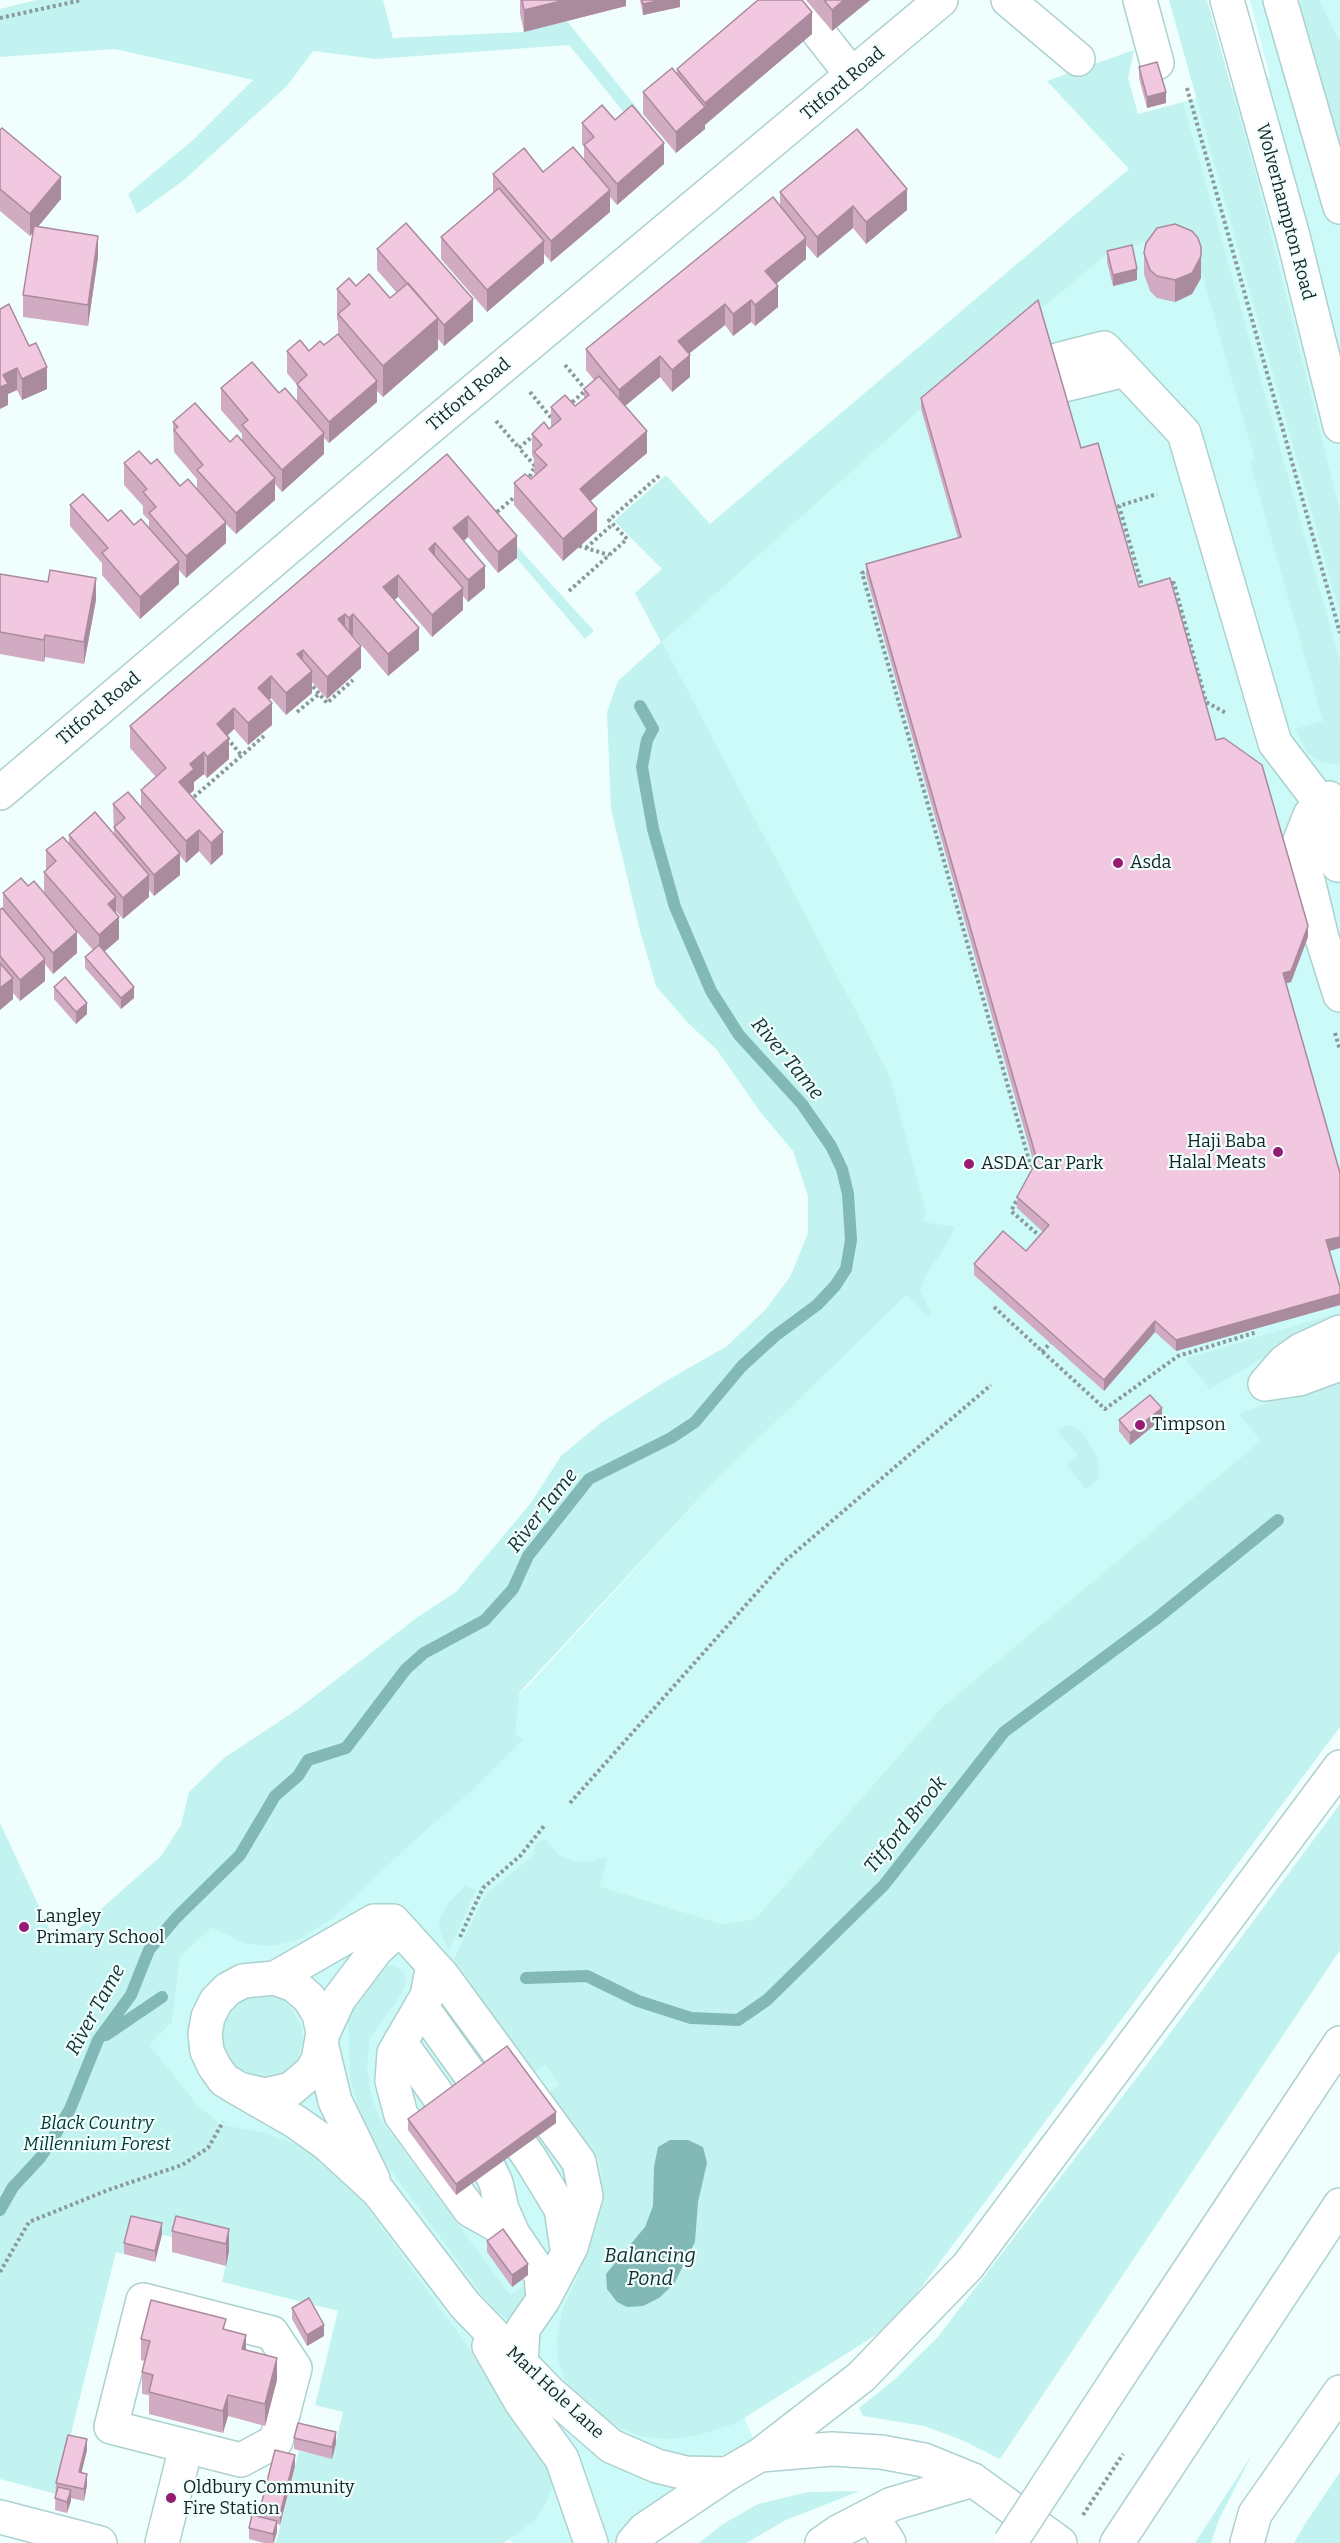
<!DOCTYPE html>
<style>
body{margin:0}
canvas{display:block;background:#f0fffe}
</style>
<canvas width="1340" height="2543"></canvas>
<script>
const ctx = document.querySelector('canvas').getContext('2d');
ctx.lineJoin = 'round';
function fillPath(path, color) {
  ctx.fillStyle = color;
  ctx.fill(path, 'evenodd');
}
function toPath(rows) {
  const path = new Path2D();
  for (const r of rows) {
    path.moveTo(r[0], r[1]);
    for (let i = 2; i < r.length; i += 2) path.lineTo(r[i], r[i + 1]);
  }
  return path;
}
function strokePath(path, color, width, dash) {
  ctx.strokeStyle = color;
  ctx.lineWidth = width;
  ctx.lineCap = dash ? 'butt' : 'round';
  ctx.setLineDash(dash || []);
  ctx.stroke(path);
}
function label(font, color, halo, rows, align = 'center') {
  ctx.font = font + ' Bitter,serif';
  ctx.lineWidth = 4.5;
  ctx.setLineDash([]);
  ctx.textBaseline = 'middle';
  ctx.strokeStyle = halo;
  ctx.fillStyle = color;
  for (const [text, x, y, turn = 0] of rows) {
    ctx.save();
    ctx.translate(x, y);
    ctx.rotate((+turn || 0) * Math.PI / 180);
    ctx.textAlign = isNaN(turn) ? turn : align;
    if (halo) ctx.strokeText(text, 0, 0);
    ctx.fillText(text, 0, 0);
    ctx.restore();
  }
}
const built = toPath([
 [1250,0,1340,0,1340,1393,1262,1441,940,1709,755,1919,722,1924,599,1886,464,1955,612,2157,740,2407,760,2455,633,2543,513,2543,491,2519,249,2150,196,2103,148,2045,172,2022,180,1957,291,1852,409,1774,527,1687,720,1476,832,1366,889,1074,661,642,921,409,1106,255,1215,220,1183,102,1270,77]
]);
const green = toPath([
 [37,0,383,0,393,38,524,32,567,21,641,113,631,121,569,45,376,59,313,51,287,86,184,180,137,214,128,194,192,141,253,80,115,49,0,57,0,9],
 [1169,0,1207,0,1258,183,1340,511,1340,614],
 [1303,0,1319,0,1340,43,1340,142,1297,5],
 [1134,50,1128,78,1138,114,1183,102,1340,662,1340,764,1323,763,1307,753,1295,729,1323,721,1250,462,1255,460,1189,228,1106,255,921,409,662,642,889,1074,926,1212,923,1222,955,1227,950,1239,924,1278,920,1291,931,1312,929,1318,906,1295,720,1476,519,1693,515,1734,523,1739,470,1792,408,1846,331,1919,298,1940,271,1946,244,1943,212,1927,180,1957,172,2022,149,2045,196,2103,221,2125,263,2132,301,2146,326,2164,355,2191,552,2463,553,2482,547,2501,536,2519,504,2543,276,2543,299,2451,332,2458,343,2412,315,2405,338,2311,222,2282,229,2251,131,2227,124,2254,116,2252,56,2494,0,2479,0,1823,58,1947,161,1856,181,1825,189,1792,224,1758,298,1709,419,1616,456,1592,530,1504,561,1456,602,1422,666,1381,727,1346,765,1310,790,1277,808,1233,808,1196,793,1151,761,1113,717,1050,688,1023,656,986,640,931,611,809,607,712,618,681,661,642,635,593,662,569,614,521,666,475,710,524,1129,169,1047,81],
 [438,465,482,508,594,631,585,639],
 [1340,1312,1210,1389,1185,1359],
 [1340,1374,1340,1727,908,2305,876,2335,736,2423,696,2436,668,2439,641,2436,617,2427,598,2416,579,2399,565,2380,558,2359,557,2337,563,2308,576,2280,597,2216,602,2172,598,2159,550,2092,559,2085,545,2065,533,2072,454,1959,486,1894,534,1855,535,1843,545,1839,560,1856,574,1861,589,1862,608,1856,599,1886,722,1924,755,1919,940,1709,1261,1441,1239,1414],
 [1065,1426,1072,1426,1081,1431,1098,1459,1099,1478,1086,1489,1067,1466,1078,1455,1058,1431],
 [1340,1804,1340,1950,1000,2459,962,2440,924,2426,863,2416,859,2408,894,2380,937,2338,1148,2063],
 [465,1886,476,1890,449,1950,439,1930,440,1917,449,1902],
 [385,1965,395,1966,403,1971,406,1980,402,1993,370,2038,367,2065,371,2095,379,2117,510,2295,531,2281,533,2287,515,2315,507,2319,492,2308,385,2162,368,2134,360,2111,350,2079,348,2019,356,1994],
 [254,1994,265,1994,285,2001,292,2009,302,2028,303,2040,297,2060,290,2069,271,2080,239,2076,215,2040,234,2002],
 [1253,2453,1219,2519,1211,2543,1195,2543],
 [1340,2472,1340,2543,1294,2543,1305,2524],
 [860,2491,786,2520,746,2543,699,2543,723,2524,758,2504,808,2492]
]);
const water = toPath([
 [670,2140,688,2140,703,2147,707,2163,698,2202,695,2242,674,2284,659,2298,643,2306,627,2307,617,2302,607,2289,606,2274,645,2227,653,2206,654,2167,658,2147]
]);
const stream = toPath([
 [526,1978,587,1976,638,2001,691,2018,738,2020,767,2000,884,1885,1004,1732,1156,1619,1278,1520],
 [106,2035,162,1997],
 [0,2210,13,2187,40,2158,55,2135,70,2109,98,2040,131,1995,149,1950,176,1918,240,1855,275,1796,298,1776,308,1760,346,1748,406,1669,424,1653,485,1620,513,1589,528,1556,589,1479,671,1438,695,1422,742,1366,775,1336,817,1305,835,1286,846,1269,851,1240,848,1194,842,1169,831,1146,802,1104,739,1035,711,991,675,907,653,829,642,767,647,740,653,729,640,706]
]);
const path = toPath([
 [0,18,82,0],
 [1187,88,1340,633],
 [565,365,586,390,569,405],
 [530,392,552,419],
 [496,421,519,448],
 [527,482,535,466,519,448,534,435],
 [497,512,517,495],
 [579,546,609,555],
 [586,548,613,524],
 [870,570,862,573,1032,1171],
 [1166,585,1174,583,1206,702,1226,713],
 [1143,589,1119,506,1157,494],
 [569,591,627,539,609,520,661,474],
 [309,682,327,703,353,680],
 [297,712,319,694],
 [227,738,242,756],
 [194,797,264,736],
 [1335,1033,1340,1050],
 [1019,1196,1011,1211,1042,1238],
 [994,1307,1105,1409,1178,1356,1257,1332],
 [1042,1352,1052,1341],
 [570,1803,785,1561,991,1385],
 [460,1937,483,1888,520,1856,544,1826],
 [0,2272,29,2222,108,2190,182,2165,208,2148,223,2122],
 [1083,2515,1123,2454]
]);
const minor = toPath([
 [793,0,852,75],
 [1008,0,1078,59],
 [1140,0,1157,63],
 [1053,361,1104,348,1125,370],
 [1060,386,1125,370,1184,433,1275,743,1320,802,1338,865],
 [0,793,422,434,941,0],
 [1329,798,1320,802,1310,815,1299,843,1322,938,1340,995],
 [1265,1384,1284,1362,1301,1350,1340,1332],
 [1265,1384,1299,1379,1340,1364],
 [433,1965,427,1996,394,2053,392,2081,401,2115,470,2210,513,2234,541,2275,543,2300],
 [275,1978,374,1921,393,1921,442,1975,579,2162,586,2196,571,2247,543,2300,523,2329,521,2362],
 [421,2006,530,2158,561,2209,567,2248],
 [323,2033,339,1999,376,1950,399,1928],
 [400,2042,487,2164,496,2183,502,2209,513,2234],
 [322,2047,335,2101,373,2179],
 [239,2089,265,2095,291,2089,311,2072,318,2060,323,2033,319,2014,309,1998,294,1985,275,1978,243,1981,228,1989,216,2001,208,2017,205,2034,207,2051,214,2066,224,2080,239,2089,296,2122,327,2144,378,2191,465,2305,549,2392,611,2446,657,2466,686,2473,727,2474],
 [143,2300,272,2333,295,2368,276,2441,241,2460,111,2427,143,2300],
 [489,2346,521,2402,562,2459,591,2543],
 [871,2515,889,2543],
 [0,2517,100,2543],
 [162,2543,186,2447],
 [822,2543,838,2532,892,2504,973,2480]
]);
const highway = toPath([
 [1227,0,1293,236,1340,426],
 [1280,0,1340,207],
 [1121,2373,1340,2043],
 [760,2455,861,2377,968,2266,1340,1767],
 [633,2543,644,2530,727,2474,760,2455,832,2449,881,2452,924,2460,973,2480,1060,2543],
 [1117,2543,1340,2205],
 [1247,2543,1255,2514,1340,2392]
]);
const highwayBridge = toPath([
 [1010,2543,1121,2373]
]);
const wall = toPath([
 [520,0,626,0,626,6,524,32,520,14],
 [640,0,680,0,680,7,643,15],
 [806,0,870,0,832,31],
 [812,34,705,124,705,129,676,153,643,114,643,92,677,74,677,69],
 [1139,67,1166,103,1147,108,1139,78],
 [615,120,664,164,617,205,610,197,610,212,551,262,544,254,544,263,487,312,441,259,441,237,493,193,493,174,543,172,584,160,584,147,582,144,582,123],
 [0,130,61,199,38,227,98,257,88,326,23,317,23,295,33,232,30,236,0,211],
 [780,192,907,210,866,244,853,228,817,258,806,245,806,259,776,284,778,307,755,326,751,322,733,336,725,325,689,354,690,377,672,392,660,377,625,406,647,453,590,501,597,531,563,561,514,505,514,483,531,479,536,475,534,474,534,459,532,455,532,434,549,429,551,427,551,407,575,406,584,399,584,389,594,380,586,370,586,349,780,206],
 [377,249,473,321,444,346,438,339,438,349,383,397,377,391,377,402,329,443,324,438,324,454,282,492,275,484,275,500,236,534,226,524,226,543,186,578,179,570,179,584,140,619,102,575,102,563,70,526,70,505,108,521,149,527,149,520,143,514,143,506,124,485,124,463,151,464,180,486,197,489,197,479,174,452,173,422,230,442,242,441,242,434,221,410,221,388,279,393,297,401,297,385,287,373,287,351,309,351,324,345,338,334,338,321,337,320,337,289,356,286,390,298,397,293,377,270],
 [1107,251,1137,280,1113,286,1107,262],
 [1144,253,1201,278,1192,294,1175,302,1157,298,1150,291,1144,274],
 [0,309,47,389,22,400,17,390,8,394,8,405],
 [921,398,1081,448,1139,587,1216,740,1308,937,1291,982,1286,983,1329,1251,1340,1287,1340,1305,1176,1351,1155,1332,1104,1391,974,1275,974,1264,1026,1251,1043,1232,1017,1208,1017,1197,1034,1164,866,575,866,564,958,538,921,409],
 [447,454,517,558,498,573,468,537,464,541,485,588,468,602,463,596,463,610,432,637,398,597,394,600,419,650,388,676,353,635,361,668,327,699,312,682,312,693,286,715,271,698,269,700,272,725,248,745,234,729,227,736,229,759,207,778,204,774,194,782,194,790,190,794,223,854,211,865,199,851,186,863,180,856,180,875,154,896,149,890,149,897,123,919,116,911,119,939,104,952,134,998,121,1009,85,968,85,957,93,950,70,924,77,953,53,974,45,964,45,981,20,1001,13,993,13,999,0,1010,0,910,3,910,3,893,28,886,44,893,44,872,46,870,46,850,69,843,69,835,114,835,113,804,141,807,141,790,156,777,130,748,130,726],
 [0,574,96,600,84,664,45,657,44,662,0,654],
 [54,987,87,1014,76,1024,54,999],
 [1162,1419,1130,1445,1119,1431,1119,1420],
 [408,2119,556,2123,456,2195,408,2130],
 [229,2229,229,2251,226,2266,172,2252,172,2231],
 [162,2234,155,2262,124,2254,124,2243],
 [487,2241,528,2275,512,2287,487,2252],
 [292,2308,324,2336,307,2346,292,2319],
 [226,2330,277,2380,265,2426,228,2416,223,2433,149,2414,149,2395,142,2394,142,2372,144,2361,141,2360,141,2339],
 [294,2438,336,2443,332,2459,294,2449],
 [87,2450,81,2473,87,2485,84,2501,71,2498,67,2513,55,2510,56,2483],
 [295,2466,280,2525,277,2524,277,2532,274,2543,264,2543,249,2539,249,2528,260,2517,260,2509]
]);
const shadedWall = toPath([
 [565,0,626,0,626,6,524,32,524,10],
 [661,0,680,0,680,7,643,15,643,4],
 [844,0,870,0,832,31,832,10],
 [812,12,812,34,705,125,705,103],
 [1166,92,1166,103,1147,108,1147,97],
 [705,107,705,129,676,153,676,132],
 [664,143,664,164,617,205,617,184],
 [61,177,61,199,30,236,30,214],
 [907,189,907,210,866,244,866,222],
 [610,190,610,212,551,262,551,241],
 [853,206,853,228,817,258,817,237],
 [98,236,98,257,88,326,88,305],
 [806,238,806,259,765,293,765,271],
 [544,241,544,263,487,312,487,290],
 [1201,247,1201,278,1192,294,1175,302,1175,280],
 [1137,269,1137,280,1113,286,1113,275],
 [778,286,778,307,755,326,755,305],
 [473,299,473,321,444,346,444,325],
 [751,300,751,322,733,336,733,314],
 [725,304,725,325,678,362,678,341],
 [438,318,438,349,383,397,383,366],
 [690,355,690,377,672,392,672,370],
 [660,356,660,377,619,411,619,390],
 [47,367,47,389,22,400,22,379],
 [17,368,17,390,8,394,8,405,0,409,0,387,3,375],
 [377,381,377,402,329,443,329,422],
 [647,431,647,453,580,510,580,489],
 [324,433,324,454,282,492,282,470],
 [275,478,275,500,236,534,236,513],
 [597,509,597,531,563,561,563,539],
 [468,516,468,537,453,550,453,528],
 [226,522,226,543,186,578,186,556],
 [517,536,517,558,498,573,498,552],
 [435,543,435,565,429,549],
 [179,562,179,584,140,619,140,597],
 [485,566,485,588,468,602,468,580],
 [398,575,398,597,383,609,383,587],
 [96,578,96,600,84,664,84,642],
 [463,588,463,610,432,637,432,615],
 [345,614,345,635,338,619],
 [353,614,353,635,349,640,349,618],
 [419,628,419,650,388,676,388,654],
 [45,635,45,657,44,662,44,640],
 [361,646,361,668,327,699,327,677],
 [303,650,303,671,297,654],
 [312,671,312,693,286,715,286,693],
 [271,676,271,698,258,709,258,688],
 [272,703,272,725,248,745,248,723],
 [234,708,234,729,217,745,217,724],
 [229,738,229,759,207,778,207,757],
 [204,752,204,774,194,782,194,790,179,804,179,782,190,764],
 [199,830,199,851,186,863,186,841],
 [223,832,223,854,211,865,211,843],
 [180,853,180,875,154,896,154,875],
 [149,875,149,897,123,919,123,898],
 [116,897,116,919,108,904],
 [119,917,119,939,99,956,99,935],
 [1308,926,1308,937,1291,982,1283,984,1283,973],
 [77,932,77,953,53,974,53,953],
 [45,959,45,981,20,1001,20,980],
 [13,978,13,999,0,1010,0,988],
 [134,987,134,998,121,1009,121,998],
 [87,1003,87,1014,76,1024,76,1012],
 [1340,1237,1340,1248,1326,1252,1326,1240],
 [1340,1294,1340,1305,1176,1351,1176,1340],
 [1155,1321,1155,1332,1104,1391,1104,1380],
 [1162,1408,1162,1419,1130,1445,1130,1433],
 [556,2112,556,2123,456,2195,456,2184],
 [162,2223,162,2234,155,2262,155,2251],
 [229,2229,229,2251,226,2266,226,2244],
 [528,2264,528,2275,512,2287,512,2275],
 [324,2325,324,2336,307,2346,307,2335],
 [246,2335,246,2356,242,2349],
 [277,2358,277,2380,265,2426,265,2404],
 [228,2395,228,2416,223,2433,223,2411],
 [336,2432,336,2443,332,2459,332,2447],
 [87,2439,87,2450,79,2483,79,2472],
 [295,2455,295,2466,280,2525,280,2514],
 [87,2474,87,2485,84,2501,84,2489],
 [71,2490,71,2501,67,2513,67,2502],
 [277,2521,277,2532,273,2543,273,2534]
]);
const building = toPath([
 [522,0,565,0,524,10,522,0],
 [642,0,661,0,643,4,642,0],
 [758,0,802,0,812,12,705,103,677,69,758,0],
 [824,0,844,0,832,10,824,0],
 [1157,62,1166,92,1147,97,1139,67,1157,62],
 [672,68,705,107,676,132,643,92,672,68],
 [602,105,615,120,632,105,664,143,617,184,584,145,594,137,582,123,602,105],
 [2,128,61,177,30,214,0,189,0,130,2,128],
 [857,129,907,189,866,222,853,206,817,237,780,192,857,129],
 [573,147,610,190,551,241,493,174,524,148,543,172,573,147],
 [499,188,544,241,487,290,441,237,499,188],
 [773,197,806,238,765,271,778,286,755,305,751,300,733,314,725,304,678,341,690,355,672,370,660,356,619,390,586,349,773,197],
 [406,223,473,299,444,325,377,249,406,223],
 [1175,224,1192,231,1198,238,1201,247,1201,256,1192,273,1175,280,1157,276,1150,270,1144,253,1146,243,1157,228,1175,224],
 [34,226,98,236,88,305,23,295,34,226],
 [1132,245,1137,269,1113,275,1107,251,1132,245],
 [369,274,390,298,408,283,438,318,383,366,338,314,350,304,337,289,349,278,356,286,369,274],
 [1038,300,1081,448,1098,443,1139,587,1170,578,1216,740,1224,738,1262,765,1308,926,1291,971,1283,973,1340,1173,1340,1237,1326,1240,1340,1287,1340,1294,1176,1340,1155,1321,1104,1380,974,1264,1003,1231,1026,1251,1049,1225,1017,1197,1037,1160,866,564,961,537,921,398,1038,300],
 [9,304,29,346,36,343,47,367,22,379,17,368,3,375,8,384,0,387,0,309,9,304],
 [338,334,377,381,329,422,297,384,307,375,287,351,300,340,309,351,320,341,324,345,338,334],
 [252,362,279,393,285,388,324,433,282,470,242,425,248,420,221,388,252,362],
 [599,376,647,431,580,489,597,509,563,539,514,483,525,474,531,479,547,465,534,452,542,445,532,434,544,422,549,429,561,419,551,407,565,395,575,406,589,395,584,389,599,376],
 [195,403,230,442,237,435,275,478,236,513,197,470,203,465,174,430,178,427,173,422,195,403],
 [139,451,151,464,157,459,180,486,188,479,226,522,186,556,149,513,156,507,143,492,147,489,124,463,139,451],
 [447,454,517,536,498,552,468,516,453,528,485,566,468,580,435,543,429,549,463,588,432,615,398,575,383,587,419,628,388,654,353,614,349,618,345,614,338,619,361,646,327,677,303,650,297,654,312,671,286,693,271,676,258,688,272,703,248,723,234,708,217,724,229,738,207,757,204,752,190,764,194,769,179,782,223,832,211,843,199,830,186,841,141,790,166,768,130,726,447,454],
 [83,494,108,521,121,510,134,525,141,519,179,562,140,597,102,553,108,548,70,505,83,494],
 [50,570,96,578,84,642,45,635,44,640,0,632,0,574,48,582,50,570],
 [128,792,180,853,154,875,114,827,125,818,113,804,128,792],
 [95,812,149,875,123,898,69,835,95,812],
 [63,837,116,897,108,904,119,917,99,935,44,872,56,861,46,850,63,837],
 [21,878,28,886,34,881,77,932,53,953,3,893,21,878],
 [2,908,45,959,20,980,0,956,0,910,2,908],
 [99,945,134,987,121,998,85,957,99,945],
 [0,963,13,978,0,988,0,963],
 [65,977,87,1003,76,1012,54,987,65,977],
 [1150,1395,1162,1408,1130,1433,1119,1420,1150,1395],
 [507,2046,556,2112,456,2184,408,2119,507,2046],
 [131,2216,162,2223,155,2251,124,2243,131,2216],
 [176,2216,229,2229,226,2244,172,2231,176,2216],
 [503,2229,528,2264,512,2275,487,2241,503,2229],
 [309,2298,324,2325,307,2335,292,2308,309,2298],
 [151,2300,226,2319,223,2329,246,2335,242,2349,277,2358,265,2404,228,2395,223,2411,149,2392,153,2375,142,2372,150,2341,141,2339,151,2300],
 [298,2423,336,2432,332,2447,294,2438,298,2423],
 [68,2435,87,2439,79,2472,87,2474,84,2489,56,2483,68,2435],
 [275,2450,295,2455,280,2514,260,2509,275,2450],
 [58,2487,71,2490,67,2502,55,2498,58,2487],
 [252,2515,277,2521,273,2534,249,2528,252,2515]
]);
const markers = [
 [1118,863,6,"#971a73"],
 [1278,1152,6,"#971a73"],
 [969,1164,6,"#971a73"],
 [1140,1425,6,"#971a73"],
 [24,1927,6,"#971a73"],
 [171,2498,6,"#971a73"]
];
const streetNames = [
 ["Titford Road",843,84,-40],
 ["Wolverhampton Road",1285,212,75],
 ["Titford Road",469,395,-40],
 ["Titford Road",99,709,-40],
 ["Marl Hole Lane",555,2393,43]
];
const poiNames = [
 ["Asda",1130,863],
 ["Haji Baba",1266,1142,"right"],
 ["Halal Meats",1266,1163,"right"],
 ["ASDA Car Park",981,1164],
 ["Timpson",1152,1425],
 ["Langley",36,1917],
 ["Primary School",36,1938],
 ["Oldbury Community",183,2488],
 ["Fire Station",183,2509]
];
const parkNames = [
 ["Black Country",97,2124],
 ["Millennium Forest",97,2145]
];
const waterNames = [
 ["River Tame",787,1059,50],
 ["River Tame",543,1511,-52],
 ["Titford Brook",906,1825,-51],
 ["River Tame",96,2010,-61],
 ["Balancing",650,2256],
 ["Pond",650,2279]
];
fillPath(built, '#cbfaf8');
fillPath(green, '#c2f3f0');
fillPath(water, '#82b9b7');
strokePath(stream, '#82b9b7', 12);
strokePath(minor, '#add1cf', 36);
strokePath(highway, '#add1cf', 36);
strokePath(path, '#8b9a99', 4, [3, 3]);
strokePath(minor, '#fff', 33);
strokePath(highway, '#fff', 33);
strokePath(highwayBridge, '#add1cf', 36, []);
strokePath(highwayBridge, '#fff', 33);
fillPath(wall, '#d0abc1');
fillPath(shadedWall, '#a98b9d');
fillPath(building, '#f2c7e0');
strokePath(building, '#a98b9d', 1.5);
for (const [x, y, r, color] of markers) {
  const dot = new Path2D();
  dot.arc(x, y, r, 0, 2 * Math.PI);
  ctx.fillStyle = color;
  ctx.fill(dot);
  strokePath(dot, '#f0fffe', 2);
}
label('18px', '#152322', '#f0fffe', streetNames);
label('18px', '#152322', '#f0fffe', poiNames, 'left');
label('italic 18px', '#003634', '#f0fffe', parkNames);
label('italic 20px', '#13302f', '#f0fffe', waterNames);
</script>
